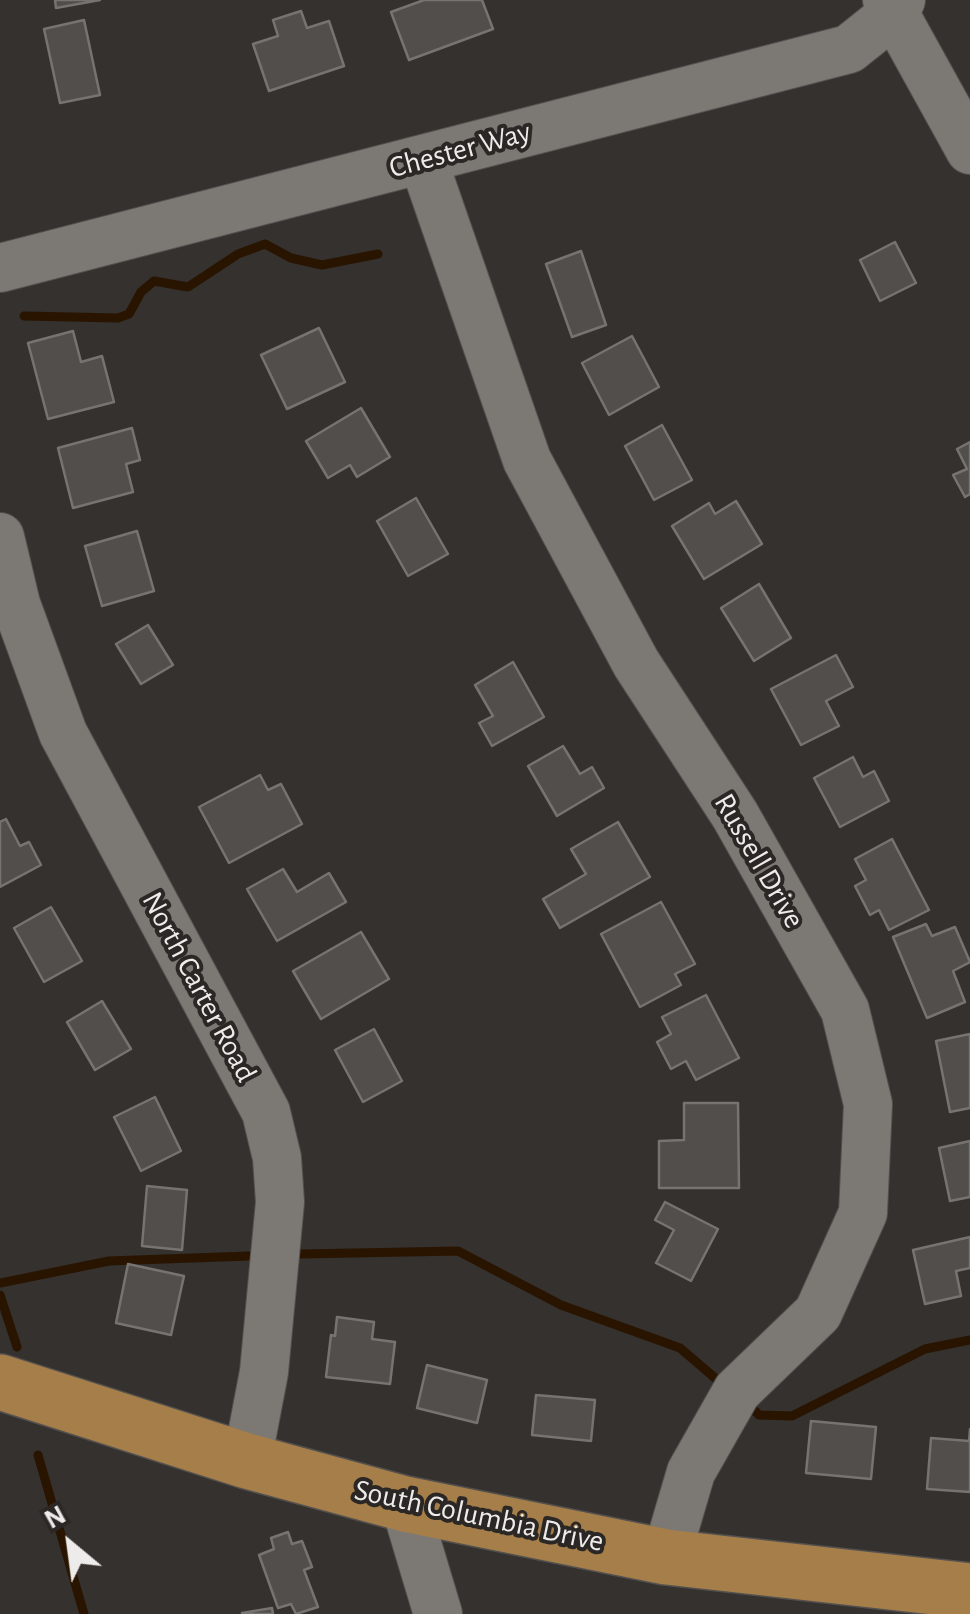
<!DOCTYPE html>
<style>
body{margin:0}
#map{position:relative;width:970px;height:1614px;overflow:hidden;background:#34312e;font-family:"Alegreya Sans",sans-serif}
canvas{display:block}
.north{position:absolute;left:20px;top:1494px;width:100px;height:100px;-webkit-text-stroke:8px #2a2725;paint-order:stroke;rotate:331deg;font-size:28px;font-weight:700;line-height:40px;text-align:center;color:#eeecea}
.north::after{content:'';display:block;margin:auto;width:35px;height:45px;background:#eeecea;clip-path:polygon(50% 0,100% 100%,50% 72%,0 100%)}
</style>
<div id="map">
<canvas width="970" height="1614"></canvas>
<div class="north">N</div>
</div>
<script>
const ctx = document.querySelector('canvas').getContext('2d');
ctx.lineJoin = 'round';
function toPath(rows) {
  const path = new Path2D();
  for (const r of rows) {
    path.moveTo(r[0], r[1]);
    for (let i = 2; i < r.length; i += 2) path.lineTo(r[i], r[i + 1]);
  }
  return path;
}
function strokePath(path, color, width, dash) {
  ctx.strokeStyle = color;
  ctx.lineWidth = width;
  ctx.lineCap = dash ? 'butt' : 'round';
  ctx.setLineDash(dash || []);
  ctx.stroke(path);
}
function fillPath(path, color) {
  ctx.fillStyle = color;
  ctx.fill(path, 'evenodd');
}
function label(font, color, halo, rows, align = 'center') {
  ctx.font = font + ' "Alegreya Sans",sans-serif';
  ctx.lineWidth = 8;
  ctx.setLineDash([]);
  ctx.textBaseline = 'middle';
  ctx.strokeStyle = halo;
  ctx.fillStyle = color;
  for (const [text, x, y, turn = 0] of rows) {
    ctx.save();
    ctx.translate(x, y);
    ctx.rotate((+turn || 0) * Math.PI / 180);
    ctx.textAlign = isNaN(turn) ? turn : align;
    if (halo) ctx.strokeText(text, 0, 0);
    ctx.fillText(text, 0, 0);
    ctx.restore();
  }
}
const stream = toPath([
 [24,316,118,318,129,314,141,292,154,281,188,287,238,254,265,244,291,258,322,265,378,254],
 [301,1254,458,1251,561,1305,680,1348,715,1378],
 [0,1283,109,1261,249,1256],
 [0,1295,17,1347],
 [755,1411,759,1415,792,1416,925,1349,970,1340],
 [38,1455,84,1614]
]);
const building = toPath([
 [55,0,100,0,56,8,55,0],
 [424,0,482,0,493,29,409,60,391,12,424,0],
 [301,11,307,28,329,21,344,66,269,91,253,44,278,36,273,20,301,11],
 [84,20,100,95,60,103,44,29,84,20],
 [895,242,916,283,880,301,860,260,895,242],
 [581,251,606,325,572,337,546,264,581,251],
 [319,328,345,382,287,409,261,355,319,328],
 [73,331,81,362,102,356,114,402,48,419,28,343,73,331],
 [632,336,659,387,609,415,582,363,632,336],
 [361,408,390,457,357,477,350,465,328,478,306,441,361,408],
 [662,425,692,480,654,500,625,446,662,425],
 [132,428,140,460,126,464,133,492,73,508,58,448,132,428],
 [970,442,970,494,965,497,953,475,967,469,957,449,970,442],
 [416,498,448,554,408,576,377,521,416,498],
 [736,501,762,544,704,579,672,526,709,503,715,514,736,501],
 [137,531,154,591,102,606,85,546,137,531],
 [759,584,791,638,754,661,721,608,759,584],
 [148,625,173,665,141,684,116,644,148,625],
 [836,655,853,687,826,701,839,726,801,745,771,689,836,655],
 [513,662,544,717,492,746,479,723,493,716,475,685,513,662],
 [563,746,580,774,592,767,604,788,557,816,528,766,563,746],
 [853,757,863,777,874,771,889,801,840,827,814,778,853,757],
 [260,775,268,790,281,784,302,824,229,863,199,807,260,775],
 [6,819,20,846,29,842,41,865,0,887,0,822,6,819],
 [618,822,650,877,560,928,543,899,586,874,571,849,618,822],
 [892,839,929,910,889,930,879,910,870,915,855,886,866,880,855,859,892,839],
 [283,869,297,892,329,873,346,902,277,941,247,889,283,869],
 [661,902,695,964,675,974,681,985,640,1007,601,934,661,902],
 [51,907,82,961,44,982,14,928,51,907],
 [926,924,932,936,955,927,970,962,953,971,965,1002,927,1018,893,937,926,924],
 [361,932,389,979,321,1019,293,971,361,932],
 [706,995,739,1058,696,1080,686,1061,671,1069,657,1042,671,1034,662,1017,706,995],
 [102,1001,131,1049,95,1070,67,1022,102,1001],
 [374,1029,402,1081,363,1102,335,1050,374,1029],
 [970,1034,970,1108,950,1112,936,1041,970,1034],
 [155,1097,181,1151,141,1171,114,1117,155,1097],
 [684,1103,738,1103,739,1188,659,1188,659,1141,684,1140,684,1103],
 [970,1141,970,1197,950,1201,939,1148,970,1141],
 [147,1186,187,1190,182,1250,142,1246,147,1186],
 [665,1202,718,1229,691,1281,656,1263,674,1230,655,1220,665,1202],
 [970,1237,970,1268,956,1271,961,1296,925,1304,913,1250,970,1237],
 [128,1264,184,1276,171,1335,116,1323,128,1264],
 [337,1317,374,1322,372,1339,395,1342,390,1384,326,1377,331,1335,335,1336,337,1317],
 [427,1365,487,1380,477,1423,417,1408,427,1365],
 [536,1395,595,1400,591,1441,532,1435,536,1395],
 [811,1421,876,1427,871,1479,806,1473,811,1421],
 [970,1429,970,1492,927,1489,931,1438,969,1441,970,1429],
 [288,1532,292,1544,302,1541,312,1567,304,1570,318,1607,296,1614,291,1604,278,1608,259,1555,274,1549,271,1538,288,1532],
 [272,1608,273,1614,243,1614,242,1613,272,1608]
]);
const minor = toPath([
 [887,0,970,150],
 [423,160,527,460,636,663,735,815,845,1010,868,1104,863,1213,818,1313,737,1391,691,1472,666,1557],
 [0,268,849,49,894,13,901,0],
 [0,537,16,604,63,733,266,1112,277,1158,280,1202,264,1372,247,1461],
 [405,1504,438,1614]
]);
const major = toPath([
 [0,1382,247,1461,405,1504,666,1557,970,1591]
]);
const streetNames = [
 ["Chester Way",460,150,-15],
 ["Russell Drive",759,861,60],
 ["North Carter Road",199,987,62],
 ["South Columbia Drive",479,1516,12]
];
strokePath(stream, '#291400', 9);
fillPath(building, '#514e4b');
strokePath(building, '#767370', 2.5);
strokePath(minor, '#53504e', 50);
strokePath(major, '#53504e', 58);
strokePath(minor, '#7c7975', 48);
strokePath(major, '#a57e49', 55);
label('30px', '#eeecea', '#2a2725', streetNames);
</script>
